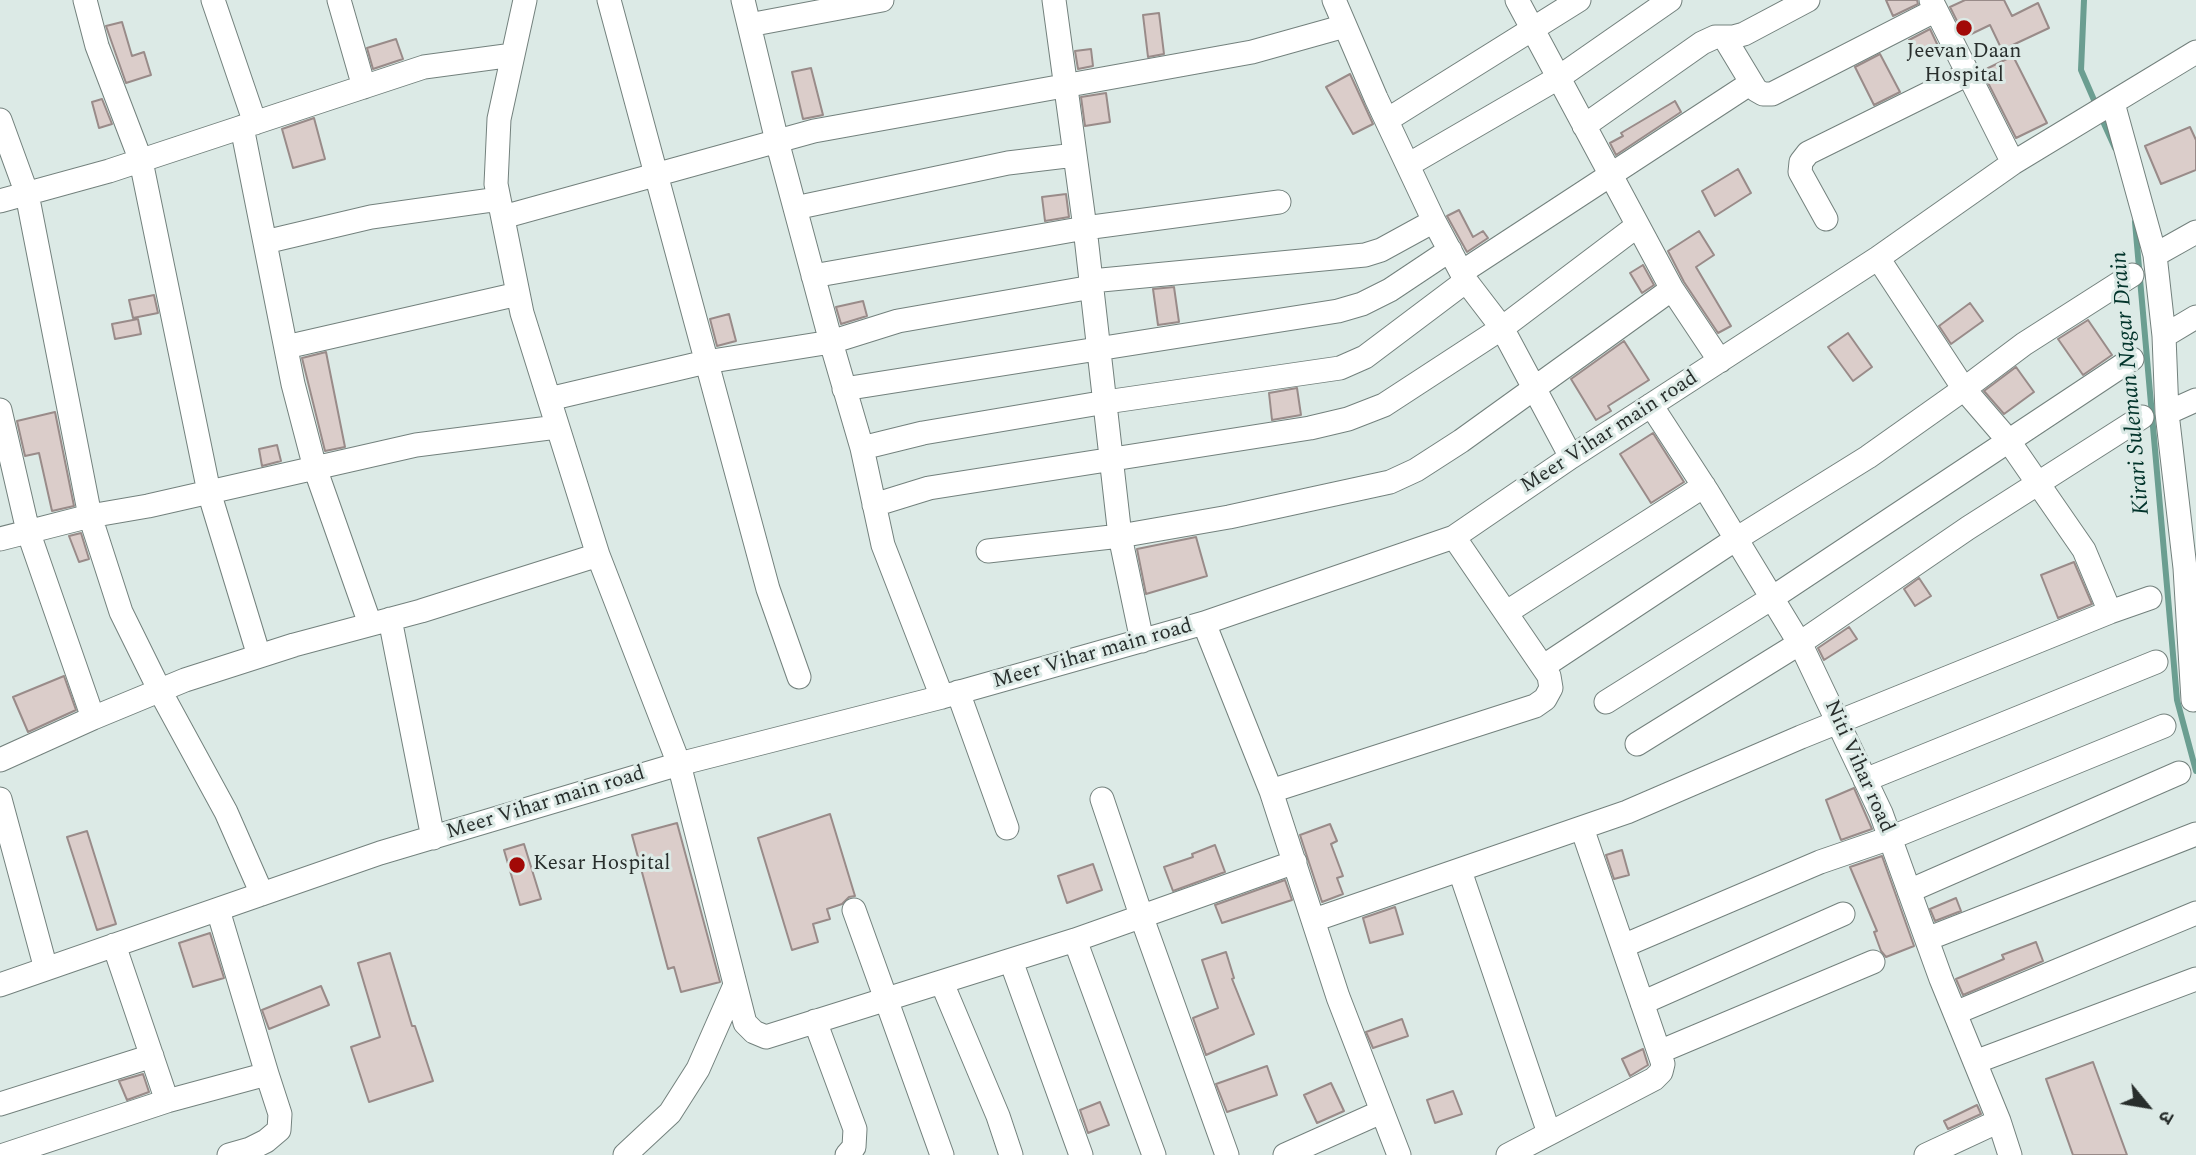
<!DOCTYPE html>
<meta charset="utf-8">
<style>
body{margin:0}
#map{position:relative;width:2196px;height:1155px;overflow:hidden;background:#dceae6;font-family:Spectral,"Noto Sans Devanagari",serif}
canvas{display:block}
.north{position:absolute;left:2112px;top:1071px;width:70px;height:70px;-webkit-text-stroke:5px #dceae6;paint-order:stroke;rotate:120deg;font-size:19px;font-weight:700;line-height:28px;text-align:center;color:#282e2c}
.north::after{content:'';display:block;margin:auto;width:24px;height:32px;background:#282e2c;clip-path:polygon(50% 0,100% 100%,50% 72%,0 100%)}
</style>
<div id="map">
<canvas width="2196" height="1155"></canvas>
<div class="north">उ</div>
</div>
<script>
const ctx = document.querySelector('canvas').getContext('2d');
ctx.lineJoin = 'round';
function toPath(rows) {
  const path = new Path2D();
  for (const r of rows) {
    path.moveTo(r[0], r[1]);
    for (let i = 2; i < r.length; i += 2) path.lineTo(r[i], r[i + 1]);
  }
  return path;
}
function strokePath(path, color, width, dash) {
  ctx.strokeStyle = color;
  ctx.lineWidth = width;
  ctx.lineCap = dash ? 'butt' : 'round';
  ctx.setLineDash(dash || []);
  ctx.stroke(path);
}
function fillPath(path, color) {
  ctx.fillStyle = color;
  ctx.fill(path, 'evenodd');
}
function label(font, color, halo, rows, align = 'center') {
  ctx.font = font + ' Spectral,serif';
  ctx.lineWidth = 6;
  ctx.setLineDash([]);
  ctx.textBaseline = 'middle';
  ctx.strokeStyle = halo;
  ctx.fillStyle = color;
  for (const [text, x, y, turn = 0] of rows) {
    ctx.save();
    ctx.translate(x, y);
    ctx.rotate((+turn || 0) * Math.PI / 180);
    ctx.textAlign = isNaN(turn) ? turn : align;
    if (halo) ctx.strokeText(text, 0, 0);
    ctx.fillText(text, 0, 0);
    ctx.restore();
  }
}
const stream = toPath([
 [2084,0,2081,70,2097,107],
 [2101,117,2115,148],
 [2135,222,2177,700,2196,771]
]);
const building = toPath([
 [1886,0,1917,0,1918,4,1893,16,1886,0],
 [1965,0,2004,0,2012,16,2038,3,2049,28,2002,50,1990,25,1965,37,1950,7,1965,0],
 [1159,13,1164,54,1148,57,1143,15,1159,13],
 [122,22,132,56,144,52,151,75,126,83,106,26,122,22],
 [1930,29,1938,46,1917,57,1909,40,1930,29],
 [396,39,403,59,373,69,367,48,396,39],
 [1091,49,1093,66,1078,69,1075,51,1091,49],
 [1880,54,1900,92,1874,105,1855,67,1880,54],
 [2013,56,2047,123,2016,138,1982,71,2013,56],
 [811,68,823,115,803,119,792,72,811,68],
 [1350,74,1373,124,1353,134,1326,87,1350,74],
 [1106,93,1110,122,1085,126,1081,97,1106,93],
 [102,99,112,124,99,128,92,102,102,99],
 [1675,101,1681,112,1616,155,1610,143,1623,136,1621,133,1675,101],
 [314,118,325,159,293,168,282,129,314,118],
 [2190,127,2196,140,2196,170,2161,184,2145,146,2190,127],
 [1738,169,1751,193,1715,216,1702,191,1738,169],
 [1066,194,1069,217,1045,221,1042,197,1066,194],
 [1459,210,1473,237,1483,231,1488,238,1467,252,1447,216,1459,210],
 [1699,231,1714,255,1696,267,1731,326,1718,333,1684,282,1668,251,1699,231],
 [1643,265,1654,285,1642,293,1630,273,1643,265],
 [1174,287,1179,322,1158,325,1153,289,1174,287],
 [154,295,158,313,133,318,129,300,154,295],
 [863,301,867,316,841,324,836,307,863,301],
 [1970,303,1983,321,1951,344,1939,326,1970,303],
 [729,314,736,341,717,346,710,319,729,314],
 [138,319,141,334,115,339,112,324,138,319],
 [2088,320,2112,355,2083,375,2058,339,2088,320],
 [1848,333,1872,367,1853,381,1828,347,1848,333],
 [1624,341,1649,380,1608,406,1611,411,1596,420,1571,379,1624,341],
 [326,352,345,447,325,451,302,358,326,352],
 [2016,367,2034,392,2004,414,1984,391,2016,367],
 [1297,388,1301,415,1272,420,1269,393,1297,388],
 [55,412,74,506,52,511,39,453,25,456,17,421,55,412],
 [1653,433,1684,482,1651,503,1620,454,1653,433],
 [277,445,281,461,262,466,259,449,277,445],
 [81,533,89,559,79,562,69,536,81,533],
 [1196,537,1207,576,1146,594,1137,549,1196,537],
 [2074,562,2092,604,2058,618,2041,575,2074,562],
 [1919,578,1931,596,1915,606,1904,589,1919,578],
 [1849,627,1857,639,1824,660,1818,648,1849,627],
 [64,676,76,710,28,732,13,697,64,676],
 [1854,788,1872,829,1841,840,1826,800,1854,788],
 [830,814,855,896,849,897,842,904,827,909,830,919,813,924,818,942,792,950,758,838,830,814],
 [677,823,720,982,681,992,674,967,668,969,632,835,677,823],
 [1330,824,1337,841,1331,844,1343,876,1337,878,1343,894,1322,902,1300,835,1330,824],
 [87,831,116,924,97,930,67,837,87,831],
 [524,844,541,899,520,905,504,850,524,844],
 [1215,845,1225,872,1173,891,1164,867,1193,857,1192,854,1215,845],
 [1622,850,1629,875,1614,879,1606,855,1622,850],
 [1882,856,1914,946,1886,957,1881,951,1874,932,1877,931,1850,867,1882,856],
 [1093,864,1102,890,1067,903,1058,876,1093,864],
 [1285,880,1292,900,1222,923,1215,905,1285,880],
 [1956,898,1961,911,1935,921,1930,909,1956,898],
 [1395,907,1403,934,1370,943,1363,918,1395,907],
 [210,933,224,978,193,987,179,943,210,933],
 [2036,942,2043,961,1963,995,1956,979,2004,959,2002,955,2036,942],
 [1226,952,1234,978,1232,979,1254,1034,1206,1055,1193,1018,1218,1008,1202,960,1226,952],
 [390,953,412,1026,415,1026,433,1081,369,1102,351,1047,380,1037,358,963,390,953],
 [321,986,329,1005,269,1029,262,1010,321,986],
 [1402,1019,1408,1036,1373,1048,1366,1032,1402,1019],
 [1643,1049,1648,1065,1630,1076,1622,1059,1643,1049],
 [2093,1062,2127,1155,2073,1155,2046,1079,2093,1062],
 [1267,1066,1277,1095,1227,1112,1216,1084,1267,1066],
 [143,1074,149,1092,127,1100,119,1081,143,1074],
 [1331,1083,1344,1111,1317,1123,1304,1095,1331,1083],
 [1453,1091,1462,1114,1435,1123,1427,1100,1453,1091],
 [1100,1102,1109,1125,1088,1133,1080,1110,1100,1102],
 [1977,1105,1981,1114,1948,1129,1944,1121,1977,1105]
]);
const street = toPath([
 [85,0,97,46,141,161,209,492,259,656],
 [213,0,255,123],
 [339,0,364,87],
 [525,0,499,119,496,184,522,313,598,555,679,764,745,1023,754,1032,766,1037,1075,940,1295,862],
 [609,0,768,589,799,677],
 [743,0,777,141,831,342,862,448,883,545,942,697],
 [1054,0,1085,228,1120,536,1142,641],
 [1334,0,1376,98,1434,221,1466,281,1502,328,1571,457],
 [1517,0,1672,289,1720,361],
 [1931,0,2013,163],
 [749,25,882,0],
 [1724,37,1756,90,1763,94,1772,94,1936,10],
 [2113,103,2155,255,2164,336,2167,413,2185,568,2193,700,2196,699],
 [0,120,27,194,90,516,121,612,160,691,226,812,262,894],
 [1387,120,1579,0],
 [1584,126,1702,43,1715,37,1733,37,1744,34,1808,0],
 [242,127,293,384,315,468,370,624],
 [1408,165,1558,78,1670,0],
 [0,201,109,171,424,67,513,55],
 [795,208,1008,163,1075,155],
 [503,217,814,131,1252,52,1345,26],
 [1826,219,1800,172,1801,162,1808,153,1968,74],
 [265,242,371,217,499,199],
 [2155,255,2196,232],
 [1878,258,1964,389,2008,440,2084,550,2110,612],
 [1462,272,1751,83],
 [813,276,1085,228,1279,202],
 [1091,281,1365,255,1381,250,1434,221],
 [2164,336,2196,317],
 [286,347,518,294],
 [844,389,1338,311,1362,304,1390,290,1450,250],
 [549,399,706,362,831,342,898,321,1092,287],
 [1651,405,1707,491,1803,649,1881,813,1941,979,1999,1121,2010,1155],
 [0,410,28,531,93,718],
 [2167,413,2196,400],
 [862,448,923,433,1106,402,1340,368,1365,357,1466,281],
 [874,505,929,488,1310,428,1348,419,1384,405,1502,328,1637,226],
 [0,539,90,516,148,506,416,445,557,427],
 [988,551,1120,536,1229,517,1390,482,1416,470,1461,441,1672,289],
 [1507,612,1704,486],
 [390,619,433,838],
 [1204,623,1271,791,1338,997,1399,1155],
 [1544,666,1736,539,1868,457,1964,389,2024,344,2132,275],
 [958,692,1007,828],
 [1606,702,1772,598,2132,359],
 [1637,744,1800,643,1968,528,2142,417],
 [0,760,93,718,185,680,294,645,421,611,598,555],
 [1865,780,2156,662],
 [1271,791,1535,706,1545,699,1551,688,1549,676,1454,537],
 [0,799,46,969],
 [1102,799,1142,918,1227,1155],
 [1460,871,1549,1133],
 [1909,891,2179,773],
 [854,910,942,1155],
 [1314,920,1627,812,1801,737,2110,612,2150,598],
 [1927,939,2196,834],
 [1075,940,1154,1155],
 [114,945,167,1101],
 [1623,946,1820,862,1890,838,2164,726],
 [1011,961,1081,1155],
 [942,983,998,1116,1011,1155],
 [0,985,380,853,679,764,942,697,1204,623,1454,537,1571,457,1878,258,2013,163,2196,52],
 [1642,1003,1843,914],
 [1955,1013,2196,913],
 [815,1021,855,1129,854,1147,847,1155],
 [1659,1052,1873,962],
 [1975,1062,2196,979],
 [0,1104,152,1056],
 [4,1155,167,1101,267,1074,218,910],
 [229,1155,250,1149,266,1141,279,1130,280,1114,267,1074],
 [625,1155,670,1113,698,1069,735,985],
 [1285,1155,1381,1112],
 [1508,1155,1654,1079,1661,1072,1663,1064,1659,1052,1582,828],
 [1926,1155,1999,1121]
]);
const markers = [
 [1964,28,9,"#a20907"],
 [517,865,9,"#a20907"]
];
const poiNames = [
 ["Jeevan Daan",1964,53],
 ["Hospital",1964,77],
 ["Kesar Hospital",533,865,"left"]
];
const streetNames = [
 ["Meer Vihar main road",1610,433,-33],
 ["Meer Vihar main road",1093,655,-16],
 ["Niti Vihar road",1858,767,66],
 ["Meer Vihar main road",546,804,-17]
];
const waterNames = [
 ["Kirari Suleman Nagar Drain",2132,383,-95]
];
strokePath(stream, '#6b9e91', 6);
fillPath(building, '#dbcdca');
strokePath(building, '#998b89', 2);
strokePath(street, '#73817d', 25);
strokePath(street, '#fff', 23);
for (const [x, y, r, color] of markers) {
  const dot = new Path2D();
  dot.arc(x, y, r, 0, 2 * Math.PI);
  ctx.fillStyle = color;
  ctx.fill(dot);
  strokePath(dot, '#dceae6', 2.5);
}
label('21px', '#282e2c', '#dceae6', poiNames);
label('21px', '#282e2c', '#dceae6', streetNames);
label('italic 23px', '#01332a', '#dceae6', waterNames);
</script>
